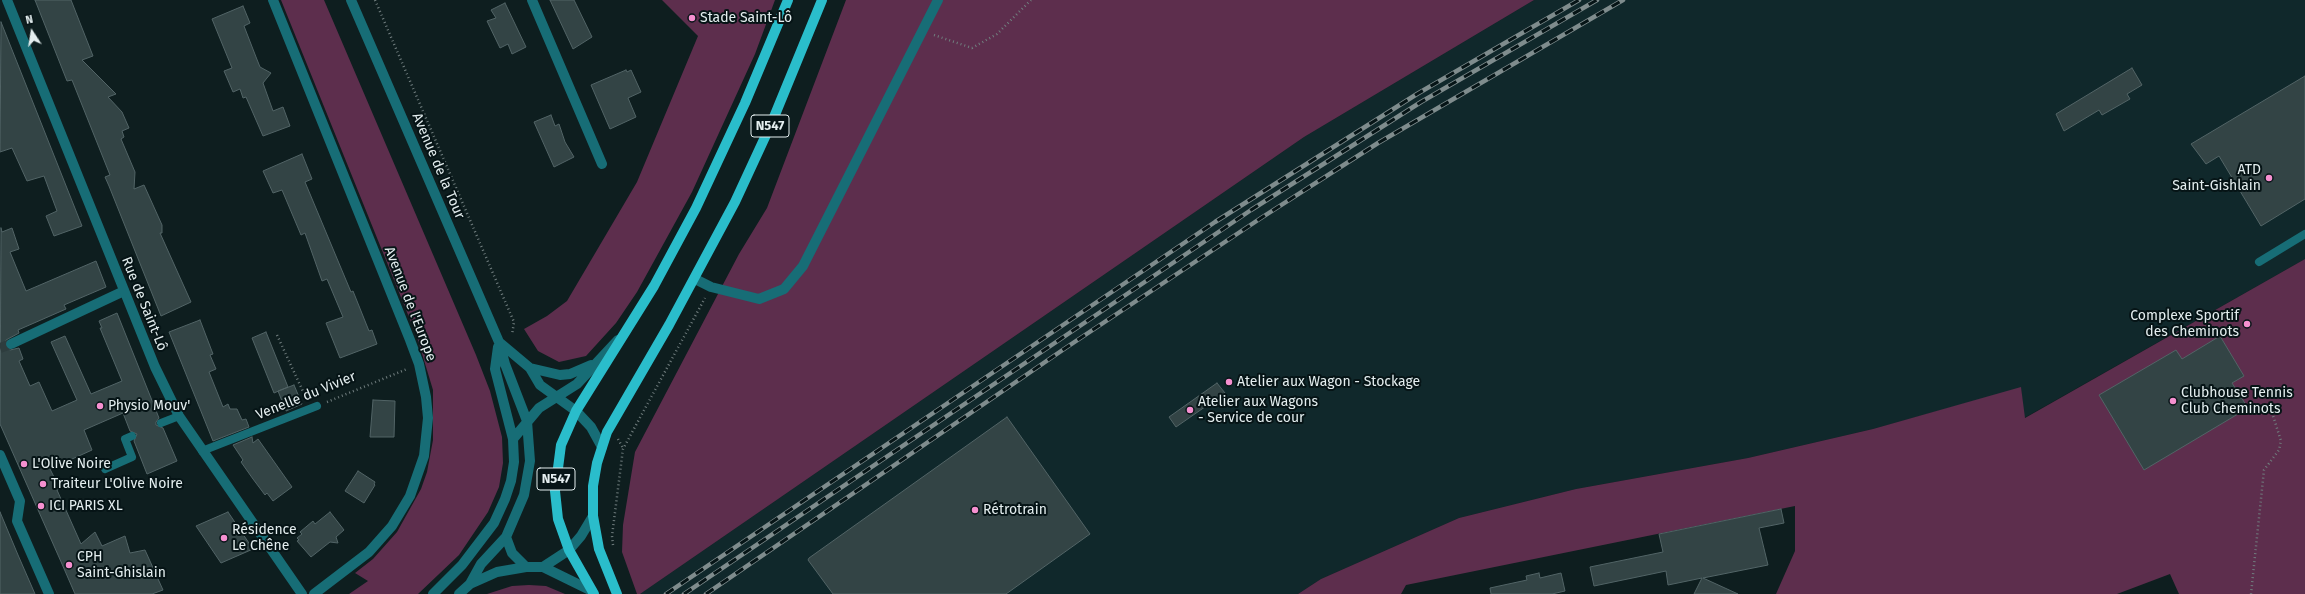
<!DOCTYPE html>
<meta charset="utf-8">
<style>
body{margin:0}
#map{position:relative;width:2305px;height:594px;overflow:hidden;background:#0e1e1f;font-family:"Fira Sans",sans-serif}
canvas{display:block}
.north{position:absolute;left:12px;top:12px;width:40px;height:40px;-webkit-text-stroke:3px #061416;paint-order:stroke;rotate:348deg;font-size:11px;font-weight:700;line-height:16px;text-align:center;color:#e4eeef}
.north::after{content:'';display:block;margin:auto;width:14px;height:18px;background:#e4eeef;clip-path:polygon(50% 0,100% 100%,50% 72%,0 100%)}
</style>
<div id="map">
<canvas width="2305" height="594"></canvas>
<div class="north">N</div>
</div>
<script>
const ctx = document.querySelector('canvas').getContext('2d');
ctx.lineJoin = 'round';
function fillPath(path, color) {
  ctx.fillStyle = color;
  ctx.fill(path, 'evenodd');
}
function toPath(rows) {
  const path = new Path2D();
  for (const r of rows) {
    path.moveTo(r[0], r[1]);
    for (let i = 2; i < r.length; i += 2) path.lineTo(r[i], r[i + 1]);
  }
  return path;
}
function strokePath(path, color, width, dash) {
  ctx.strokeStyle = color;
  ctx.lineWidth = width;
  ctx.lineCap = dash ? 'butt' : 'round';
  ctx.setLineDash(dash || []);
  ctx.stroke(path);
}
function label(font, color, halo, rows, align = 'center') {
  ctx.font = font + ' "Fira Sans",sans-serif';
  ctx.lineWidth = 4;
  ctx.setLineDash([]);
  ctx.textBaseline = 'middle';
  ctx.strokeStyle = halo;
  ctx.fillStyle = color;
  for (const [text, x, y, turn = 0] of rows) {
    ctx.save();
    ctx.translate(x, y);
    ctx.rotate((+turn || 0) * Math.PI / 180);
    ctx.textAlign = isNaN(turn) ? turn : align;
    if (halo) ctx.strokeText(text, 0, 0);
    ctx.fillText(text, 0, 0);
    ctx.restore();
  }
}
const built = toPath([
 [1534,0,2305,0,2305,259,2024,418,2021,388,1873,429,1748,458,1576,489,1459,518,1321,579,1298,594,640,594,1304,137]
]);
const green = toPath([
 [281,0,324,0,476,355,490,391,502,437,503,463,499,487,488,512,459,555,418,594,349,594,368,581,355,573,373,559,397,532,421,489,427,472,433,440,433,390,417,337],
 [662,0,775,0,755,54,692,192,637,292,616,323,586,356,559,362,538,351,524,329,547,316,567,301,637,182,698,36],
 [846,0,1534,0,1304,137,640,594,637,594,622,552,623,525,635,452,739,254,767,208],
 [2305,259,2305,594,2179,594,2170,574,2117,594,1776,594,1795,551,1795,506,1406,585,1401,594,1298,594,1321,579,1459,518,1576,489,1748,458,1873,429,2021,387,2025,418],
 [529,585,546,586,565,594,487,594,512,586]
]);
const building = toPath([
 [35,0,71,0,93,56,82,60,116,94,108,97,122,112,129,128,122,131,124,137,121,139,135,172,134,189,144,185,162,225,162,233,160,233,191,302,161,316,109,186,105,177,110,175,72,80,67,81,35,0],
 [550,0,574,0,592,37,573,49,550,0],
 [505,3,526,47,512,54,508,44,500,48,487,21,496,18,491,10,505,3],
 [243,6,250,23,244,26,256,57,260,67,271,73,263,83,273,111,283,107,290,126,263,136,246,97,243,98,240,89,233,92,224,71,232,68,212,19,243,6],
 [1,22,82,226,54,236,46,216,57,211,44,176,27,181,12,148,0,152,1,22],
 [2132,68,2142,85,2127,94,2130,99,2102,115,2099,110,2064,131,2056,114,2132,68],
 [626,70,627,72,631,70,641,92,628,98,636,117,610,129,591,85,626,70],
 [2305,76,2305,199,2261,226,2219,156,2206,164,2191,144,2305,76],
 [551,115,555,126,559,124,565,142,574,157,554,167,534,122,551,115],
 [302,154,312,179,305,182,351,292,353,291,369,331,372,330,377,344,340,358,326,323,343,317,327,279,322,281,305,233,301,235,282,190,273,193,263,171,302,154],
 [1,228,2,232,12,228,19,249,10,252,26,291,96,261,106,287,64,305,66,309,18,330,19,333,6,340,5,346,10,350,19,348,23,359,19,361,30,386,39,382,52,411,77,400,51,342,65,336,91,394,122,381,100,328,102,328,99,321,117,313,159,418,156,422,156,425,163,428,177,461,147,474,134,441,137,434,130,431,123,413,84,430,92,450,50,469,60,489,57,490,81,544,95,532,102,546,125,536,130,553,145,550,163,590,152,594,75,594,62,564,0,424,1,228],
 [200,320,213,354,210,355,216,369,209,372,223,407,228,404,230,409,237,409,242,420,246,419,249,427,213,441,169,332,200,320],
 [266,332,288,387,274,393,252,338,266,332],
 [2220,336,2244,376,2232,383,2248,408,2144,470,2099,395,2176,350,2182,359,2220,336],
 [1217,383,1225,393,1176,427,1169,417,1217,383],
 [294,385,302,404,286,411,278,391,294,385],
 [373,400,395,401,394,437,370,437,373,400],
 [1007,417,1090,534,1006,594,833,594,808,560,809,558,1007,417],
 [252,437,253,443,258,439,292,487,273,501,267,493,265,495,253,479,241,462,243,460,233,445,252,437],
 [358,471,375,482,374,484,375,485,364,503,345,491,358,471],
 [1781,509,1784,523,1759,528,1768,565,1703,578,1738,594,1694,594,1702,578,1668,585,1666,571,1594,586,1590,567,1663,552,1659,534,1781,509],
 [0,512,18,555,35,594,0,594,0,512],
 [228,512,253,549,221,563,196,526,228,512],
 [330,512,344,530,336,537,338,543,330,542,311,557,297,541,299,540,297,538,302,534,300,532,313,521,315,524,330,512],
 [1539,573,1540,578,1561,573,1565,591,1552,594,1491,594,1490,588,1527,580,1526,576,1539,573]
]);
const pedestrianTunnel = toPath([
 [0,348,11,344]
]);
const path = toPath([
 [375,0,514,322,512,335],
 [934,35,972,48,997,34,1031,0],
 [277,335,306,398],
 [327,402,407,369],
 [618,439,623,448],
 [613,545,612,536,623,449,705,298],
 [2251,594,2264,470,2279,450,2281,441,2270,406]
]);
const service = toPath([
 [2259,262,2305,234],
 [161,423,179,416],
 [202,451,317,406],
 [105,469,132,457,125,439,132,436]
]);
const pedestrian = toPath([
 [11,344,124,291]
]);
const minor = toPath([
 [7,0,155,367,179,416,302,594],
 [273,0,410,340,419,364,426,397,428,418,424,456,410,496,392,526,369,552,314,594],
 [532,0,602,164],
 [695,279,711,287,759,299,784,289,803,266,938,0],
 [0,455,20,501,17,521,49,594]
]);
const tertiary = toPath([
 [351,0,499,342,505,364,527,421,530,461,524,495,506,537,481,564,470,584],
 [499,342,530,368,540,385,576,411,591,427,602,447],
 [530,368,560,375,570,374,591,365],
 [513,439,539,408,577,384,618,340],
 [506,537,512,553,526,567],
 [543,567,569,550,581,536,593,516],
 [433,594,462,565,494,523,505,499,511,481,514,462,513,439,495,369,498,347],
 [459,594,470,584,497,572,526,567,543,567,592,591]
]);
const primary = toPath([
 [594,594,569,550,558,519,555,491,561,445,576,411,654,286,696,208,745,103,788,0],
 [617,594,599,549,593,516,593,486,597,463,607,432,669,325,735,202,772,122,822,0]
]);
const rail = toPath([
 [666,594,1215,222,1417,94,1579,0],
 [684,594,1251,210,1421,102,1597,0],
 [706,594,1067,347,1261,218,1378,143,1623,0]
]);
const markers = [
 [692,18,4,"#f690d0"],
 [2269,178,4,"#f690d0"],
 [2247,324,4,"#f690d0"],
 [1229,382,4,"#f690d0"],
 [2173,401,4,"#f690d0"],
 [100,406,4,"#f690d0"],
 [1190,410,4,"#f690d0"],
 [24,464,4,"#f690d0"],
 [43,484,4,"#f690d0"],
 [41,506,4,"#f690d0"],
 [975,510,4,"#f690d0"],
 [224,538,4,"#f690d0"],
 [69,565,4,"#f690d0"]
];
const shields = [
 [770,126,38],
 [556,479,38]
];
const shieldNames = [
 ["N547",770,126],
 ["N547",556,479]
];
const poiNames = [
 ["Stade Saint-Lô",700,18],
 ["ATD",2261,170,"right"],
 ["Saint-Gishlain",2261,186,"right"],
 ["Complexe Sportif",2239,316,"right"],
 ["des Cheminots",2239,332,"right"],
 ["Atelier aux Wagon - Stockage",1237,382],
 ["Clubhouse Tennis",2181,393],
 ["Club Cheminots",2181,409],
 ["Atelier aux Wagons",1198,402],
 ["- Service de cour",1198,418],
 ["Physio Mouv'",108,406],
 ["L'Olive Noire",32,464],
 ["Traiteur L'Olive Noire",51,484],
 ["ICI PARIS XL",49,506],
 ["Rétrotrain",983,510],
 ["Résidence",232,530],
 ["Le Chêne",232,546],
 ["CPH",77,557],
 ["Saint-Ghislain",77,573]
];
const streetNames = [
 ["Avenue de la Tour",438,166,67],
 ["Rue de Saint-Lô",144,304,68],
 ["Avenue de l'Europe",410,304,69],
 ["Venelle du Vivier",306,396,-22]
];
fillPath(built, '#10282b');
fillPath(green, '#5d2e4d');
fillPath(building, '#334445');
strokePath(building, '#526466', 1);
strokePath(pedestrianTunnel, '#2e3d3e', 10, [10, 5]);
strokePath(path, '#707d7e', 2.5, [1, 3]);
strokePath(service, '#176d76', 8);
strokePath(pedestrian, '#176d76', 10);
strokePath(minor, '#176d76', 10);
strokePath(tertiary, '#176d76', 10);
strokePath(primary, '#2abdcb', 10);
strokePath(rail, '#7f8c8d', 4.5);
strokePath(rail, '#061416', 3, [9]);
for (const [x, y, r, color] of markers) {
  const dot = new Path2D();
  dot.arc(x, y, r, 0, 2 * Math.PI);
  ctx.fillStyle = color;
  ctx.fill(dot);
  strokePath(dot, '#061416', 1.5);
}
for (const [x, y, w] of shields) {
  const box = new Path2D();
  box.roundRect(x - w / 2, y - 11, w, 22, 3);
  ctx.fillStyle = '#061416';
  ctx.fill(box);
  strokePath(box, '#e4eeef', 1);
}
label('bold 13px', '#e4eeef', null, shieldNames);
label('14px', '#e4eeef', '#061416', poiNames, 'left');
label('14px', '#e4eeef', '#061416', streetNames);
</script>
